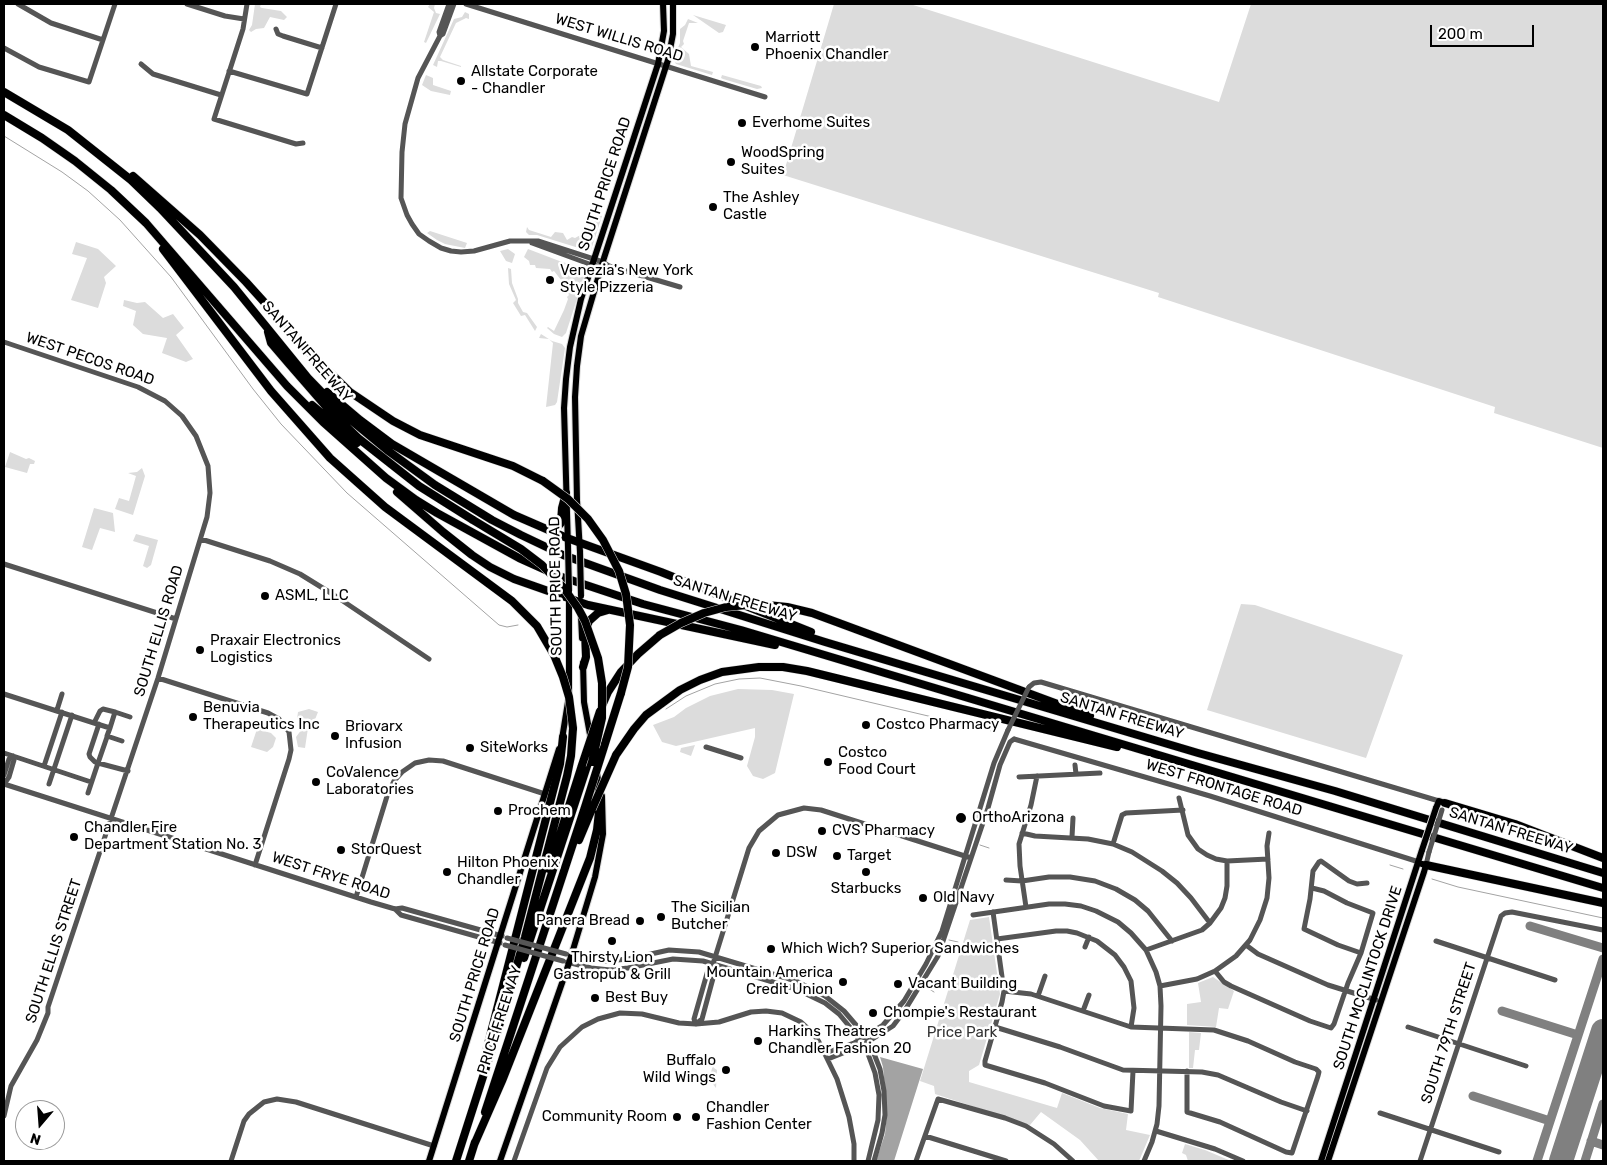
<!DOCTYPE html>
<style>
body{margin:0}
#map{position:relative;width:1607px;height:1165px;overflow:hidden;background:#fff;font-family:Rubik,sans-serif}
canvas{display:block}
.frame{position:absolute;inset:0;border:5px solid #000;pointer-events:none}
.north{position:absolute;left:15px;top:1100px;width:50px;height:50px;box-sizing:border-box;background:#fff;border:1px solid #999;border-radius:50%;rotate:198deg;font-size:14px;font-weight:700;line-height:20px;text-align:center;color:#000}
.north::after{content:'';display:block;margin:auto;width:18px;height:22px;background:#000;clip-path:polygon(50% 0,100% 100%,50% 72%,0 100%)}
.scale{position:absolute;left:1430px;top:25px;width:104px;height:22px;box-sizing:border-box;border:2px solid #000;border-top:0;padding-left:6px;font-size:15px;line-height:18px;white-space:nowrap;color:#000;-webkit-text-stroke:4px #fff;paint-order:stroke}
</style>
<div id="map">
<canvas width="1607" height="1165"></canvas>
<div class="frame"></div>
<div class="north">N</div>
<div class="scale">200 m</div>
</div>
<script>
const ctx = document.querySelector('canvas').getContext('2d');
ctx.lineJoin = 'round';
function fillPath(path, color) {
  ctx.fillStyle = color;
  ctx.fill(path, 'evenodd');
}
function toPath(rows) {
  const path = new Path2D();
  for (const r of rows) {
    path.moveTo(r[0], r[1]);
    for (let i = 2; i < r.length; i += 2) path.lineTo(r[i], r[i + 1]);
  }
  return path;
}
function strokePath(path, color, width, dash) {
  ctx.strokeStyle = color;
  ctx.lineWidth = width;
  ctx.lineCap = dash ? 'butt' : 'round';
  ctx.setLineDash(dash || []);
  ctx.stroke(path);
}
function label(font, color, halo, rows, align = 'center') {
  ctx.font = font + ' Rubik,sans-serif';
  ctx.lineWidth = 5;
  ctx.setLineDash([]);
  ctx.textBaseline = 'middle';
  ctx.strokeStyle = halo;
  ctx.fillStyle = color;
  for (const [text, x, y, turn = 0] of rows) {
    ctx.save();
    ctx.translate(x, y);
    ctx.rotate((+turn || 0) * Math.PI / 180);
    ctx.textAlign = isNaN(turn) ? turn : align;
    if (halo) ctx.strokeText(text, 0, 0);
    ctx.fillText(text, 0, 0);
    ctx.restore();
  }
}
const green = toPath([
 [255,4,261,4,260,7,262,8,281,11,287,17,284,20,270,17,264,28,256,29,251,32,249,30,252,25],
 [430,4,435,4,434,8,436,13,440,14,426,43,424,42,434,12,428,7],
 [834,4,910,4,1219,102,1251,4,1603,4,1603,448,1494,413,1495,407,1158,297,1159,293,783,175],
 [465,12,469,14,469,19,466,18,456,23,440,57,443,60,461,66,461,67,441,61,438,61,437,67,433,65,454,19,462,17],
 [693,15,726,25,723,32,719,33],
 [688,19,698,23,689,23,683,41,684,44,681,47,689,54,691,66,713,72,712,75,676,64,673,59,680,43,680,29,685,25],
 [426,75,433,78,433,85,451,91,450,95,431,91,422,85],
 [722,75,761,86,762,88,757,89,723,79,721,78],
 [599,214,602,216,591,250,587,253,582,249,537,235,529,235,526,232,527,227,529,230,551,237,555,232,563,233,567,240,572,237,575,238,586,232,587,230,590,228,586,220,599,217],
 [430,231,467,243,465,248,445,244,437,240,427,233],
 [76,242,98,249,116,266,104,277,106,283,98,308,71,300,87,258,72,254],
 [508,249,515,254,512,263,506,261,500,251],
 [528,249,562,262,585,268,586,271,566,333,562,337,554,334,547,328,548,327,554,331,564,310,568,299,567,297,569,295,564,286,565,285,554,271,552,272,550,269,536,268,535,265,530,265,529,261,524,257],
 [508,268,511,269,512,283,518,299,518,303,523,312,527,313,537,327,535,331,525,315,521,316,513,303,516,300,509,284],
 [124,300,137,303,145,302,163,318,173,314,184,328,176,335,193,359,186,362,162,353,167,338,143,334,133,325,136,311,123,306],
 [541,334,552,341,562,344,565,348,557,402,555,405,546,407,553,343,549,339,539,338],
 [10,452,26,459,29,458,35,461,34,464,30,464,27,473,5,467],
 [142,468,145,476,133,515,115,509,119,498,129,501,136,476,128,473,137,472],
 [94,508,113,513,115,532,100,528,92,550,82,547],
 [136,534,158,540,151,565,147,568,143,566,149,546,133,541],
 [1241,604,1255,605,1403,655,1366,758,1207,710],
 [738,689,772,690,794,694,775,773,763,779,753,776,747,766,755,737,755,728,676,746,662,742,653,725,674,717,686,708,710,696],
 [309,709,318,712,314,722,308,728,305,748,298,747,296,737,302,729,297,719,298,712],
 [257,729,271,733,276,738,273,747,267,752,251,747],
 [695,745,691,756,680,752,681,748],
 [989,917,1000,994,979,1065,969,1071,969,1082,1057,1108,1062,1093,1100,1108,1128,1114,1126,1130,1150,1135,1139,1161,1099,1161,1080,1140,1041,1112,1030,1125,935,1094,934,1086,920,1081,970,920],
 [1213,977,1234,991,1228,1009,1219,1008,1216,1027,1187,1025,1187,1004,1201,1002,1198,983],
 [1189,1032,1201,1033,1199,1050,1195,1050,1193,1068,1189,1068],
 [713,1065,714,1068,717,1070,716,1088,709,1079],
 [1185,1144,1205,1150,1231,1161,1188,1161,1186,1155,1182,1153]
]);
const water = toPath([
 [880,1057,923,1069,894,1161,876,1161,885,1134,887,1113,883,1067]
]);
const stream = toPath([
 [4,136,62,172,88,191,120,220,171,277,253,389,281,424,347,493,499,625,507,627,518,625],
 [666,709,686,696,715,684,739,679,760,678,801,686,996,732],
 [980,845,989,848],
 [1390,865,1403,869],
 [1432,879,1458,887,1603,918],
 [949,940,958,942],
 [924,986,934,992]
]);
const taxiway = toPath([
 [1530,926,1603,948],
 [1502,1011,1578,1035],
 [1473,1096,1550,1121],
 [1591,1141,1603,1145],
 [1537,1161,1603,959],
 [1585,1161,1603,1104]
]);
const runway = toPath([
 [1561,1161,1603,1031]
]);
const minor = toPath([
 [18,4,51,23,103,40],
 [187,4,225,16,244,19],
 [247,4,243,29,214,119,296,144,303,143],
 [454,4,443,34,440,36,418,78,405,124,402,152,401,198,407,215,412,224,419,234,429,241,441,248,451,251,461,252,474,251,510,241,538,241,603,262,609,266,680,287],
 [466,4,765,97],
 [276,29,278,34,283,36,322,48],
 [440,36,439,32,449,4],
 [4,48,39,67,89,82,115,4],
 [141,64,153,74,221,95],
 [229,71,307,94,336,4],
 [532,243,592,265,604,267],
 [4,342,138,387,165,401,182,416,196,436,208,466,210,493,207,517,158,678,48,1007,48,1013,37,1040,11,1086,4,1116],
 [201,539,270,561,300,574,334,595,429,659],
 [4,564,176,619],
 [158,678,268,713,279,719,289,732,291,750,289,759,255,865],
 [1029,687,1034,683,1041,682,1439,801],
 [4,694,94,723],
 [57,710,62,694],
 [115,712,130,717],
 [99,724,89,754,90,757,95,762,98,763,107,737,107,736,110,728,115,712,103,709,100,711,94,723,110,728],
 [107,736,122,741],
 [1014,739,1210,796,1419,862],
 [706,747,741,758],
 [4,753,91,782],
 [1075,765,1076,774],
 [44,766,62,712],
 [4,775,9,759,13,756],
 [1019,777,1100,773],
 [4,784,371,902,395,909,402,908,502,936],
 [4,784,9,777,14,760,13,756],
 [49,784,72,715],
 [88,793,98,763,128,771],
 [1179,798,1188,835,1198,849,1207,855,1216,859,1227,861,1268,859],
 [1022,833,1035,836,1088,839,1113,844,1132,852,1162,871,1177,883,1191,898,1210,923],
 [1072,837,1073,818],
 [1113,844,1122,815,1126,813,1183,810],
 [1426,865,1429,852],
 [1006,880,1022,881,1049,877,1070,877,1095,881,1116,889,1135,900,1148,911,1172,941],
 [356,897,388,793,394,781,402,772,415,763,429,760,443,761,545,794],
 [1026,907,1020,866,1019,844,1031,805,1037,776],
 [395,909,401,915,500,943],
 [993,912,1004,991,1002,1002,985,1061,985,1065,1045,1083,1104,1106,1131,1111,1133,1071],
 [973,915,1049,904,1065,904,1081,906,1096,911,1118,922,1131,933,1146,950,1156,972,1160,986,1161,1006,1159,1106,1157,1124,1152,1142,1144,1161],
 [997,939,1056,931,1067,931,1077,933,1097,941,1115,955,1124,967,1131,981,1134,1008,1131,1027],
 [1436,941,1555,980],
 [1246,945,1258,954,1328,985,1376,1000],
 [1085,947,1089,937],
 [1146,950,1202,930,1210,923,1221,908,1225,898,1227,886,1227,861],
 [1361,953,1338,945,1304,929,1310,899,1313,871,1319,862,1321,861,1349,881,1357,884,1367,883],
 [570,955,606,961,628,959,669,950,699,952,796,981,825,996,844,1011,862,1032,871,1046,880,1069,884,1091,885,1115,882,1133,874,1161],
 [567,962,591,968,610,970,628,968,673,959,703,961,796,989,825,1003,839,1014,854,1032,868,1054,875,1073,879,1095,878,1120,868,1161],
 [1215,971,1224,982,1231,986,1310,1021,1331,1028,1334,1024,1348,983,1361,953,1373,913,1347,903,1324,891,1312,888],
 [1160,986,1197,979,1215,971,1236,956,1250,940,1260,920,1267,898,1269,878,1267,846,1269,833],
 [1004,991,1031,994,1131,1027,1214,1030,1248,1041,1295,1062,1316,1069,1319,1072,1318,1076,1292,1153,1286,1152,1220,1122,1187,1112,1187,1071],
 [1038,996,1045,976],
 [1083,1011,1089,995],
 [696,1024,694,1019,708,970,713,964,749,848,759,831,778,815,804,808,821,810,971,858],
 [696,1024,702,1019,712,982,715,971,713,964],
 [995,1027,1060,1047,1123,1070,1202,1072,1218,1075,1281,1102,1307,1111],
 [1408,1027,1526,1066],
 [825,1053,854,1043,883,1025,904,1001,926,964,942,931,994,763,1008,730],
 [828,1059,863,1045,893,1026,905,1010,938,956,988,808,1000,765,1010,742,1014,739],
 [1380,1113,1499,1152],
 [1156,1131,1215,1149,1243,1161],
 [925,1136,1006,1161],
 [231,1161,244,1121,249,1114,264,1102,277,1099,296,1102,434,1146],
 [514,1161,547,1068,560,1047,582,1027,598,1019,620,1013,642,1014,679,1023,696,1024,719,1022,751,1012,766,1011,782,1013,801,1022,813,1033,819,1042,837,1079,849,1117,854,1144,854,1161],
 [916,1161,938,1099,1005,1118,1026,1126,1054,1144,1073,1161],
 [1420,1161,1501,916,1505,913,1512,912,1603,930]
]);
const major = toPath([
 [568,547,564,408,566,379,570,347,581,299,658,64,664,31,663,4],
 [580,552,577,500,575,397,577,366,581,336,604,258,668,60,673,34,673,4],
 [581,616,582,638],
 [583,663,584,702,591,740],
 [569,693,569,595],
 [562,739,568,702],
 [1436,808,1439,801,1445,803],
 [429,1161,559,749],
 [500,1161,569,963,595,877,603,834,602,796],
 [1321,1161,1422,850],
 [1328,1161,1424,872,1426,865,1422,864]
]);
const highway = toPath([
 [4,92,68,130,131,180,160,208,234,287,308,378,341,412,387,450,435,485,492,520,521,535,563,555,660,590,825,642,1198,753,1335,791,1603,873],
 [4,115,42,138,75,161,111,190,146,223,287,386,323,422,386,478,416,500,437,513,519,558,559,576,643,604,741,630,1603,888],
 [133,176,200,235,246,282,312,355,350,392,393,421,420,435,513,466,543,481],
 [163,249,271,391,330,458,385,507,512,601,537,626,554,655],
 [268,332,271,343,289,364,329,410,358,438,419,486,473,520],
 [327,392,360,420,392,444,514,515,567,538,661,572,811,632],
 [312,405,357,443],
 [397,492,443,532,472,555,490,567,514,579,588,605,775,645],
 [547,529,556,529,561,523,562,508,566,493],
 [757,604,787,607,812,613,1090,716],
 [583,667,586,657,585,632,589,621,598,613,608,610],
 [602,706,608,692,621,672,638,654,660,635],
 [603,750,621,693],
 [616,755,634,729,646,715,680,690,700,680,722,672,759,667,783,667,807,671,1117,747],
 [1445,803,1515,824,1603,858],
 [579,840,592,809],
 [1426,865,1603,903],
 [549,869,582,765],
 [524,958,589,760],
 [487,1048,560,764,563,737],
 [485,1112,585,807],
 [474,1145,502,1081,590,858,597,830,599,812,599,795,596,773],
 [456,1161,497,1033,525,937,567,776,571,756,573,728],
 [469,1161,475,1142]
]);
const minorBridge = toPath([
 [1008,730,1029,687],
 [1429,852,1442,810],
 [507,938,566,954],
 [505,945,563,961]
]);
const majorBridge = toPath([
 [568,547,569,591],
 [580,552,581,596],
 [1422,850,1436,808]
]);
const highwayBridge = toPath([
 [543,481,568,499,588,519,603,540,619,571,626,594,630,625,628,667,621,693],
 [473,520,521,549,542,565,563,587,578,608,585,621,598,658,602,683,602,718,592,762],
 [660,635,681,623,704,613,726,607,757,604],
 [554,655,563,677,569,697,573,728],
 [582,765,600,711],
 [585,807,603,750],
 [592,809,616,755]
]);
const markers = [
 [755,47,5,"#000"],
 [461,81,5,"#000"],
 [742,123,5,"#000"],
 [731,162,5,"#000"],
 [713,207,5,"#000"],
 [550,280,5,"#000"],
 [265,596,5,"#000"],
 [200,650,5,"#000"],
 [193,717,5,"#000"],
 [866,725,5,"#000"],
 [335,736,5,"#000"],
 [470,748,5,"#000"],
 [828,762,5,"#000"],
 [316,782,5,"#000"],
 [498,811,5,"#000"],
 [961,818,6,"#000"],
 [822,831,5,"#000"],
 [74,837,5,"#000"],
 [341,850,5,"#000"],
 [776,853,5,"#000"],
 [837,856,5,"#000"],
 [447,872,5,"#000"],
 [866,872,5,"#000"],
 [923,898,5,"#000"],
 [661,917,5,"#000"],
 [640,921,5,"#000"],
 [612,941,5,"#000"],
 [771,949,5,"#000"],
 [843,982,5,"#000"],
 [898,984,5,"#000"],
 [595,998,5,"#000"],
 [873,1013,5,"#000"],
 [758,1041,5,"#000"],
 [726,1070,5,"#000"],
 [677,1117,5,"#000"],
 [696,1117,5,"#000"]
];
const streetNames = [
 ["WEST WILLIS ROAD",619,38,17],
 ["SOUTH PRICE ROAD",605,184,-72],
 ["SANTAN FREEWAY",307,352,49],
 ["WEST PECOS ROAD",90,359,19],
 ["SOUTH PRICE ROAD",556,586,-91],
 ["SANTAN FREEWAY",735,599,17],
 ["SOUTH ELLIS ROAD",159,631,-73],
 ["SANTAN FREEWAY",1122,716,17],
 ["WEST FRONTAGE ROAD",1224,788,17],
 ["SANTAN FREEWAY",1511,831,17],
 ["WEST FRYE ROAD",331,876,18],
 ["SOUTH ELLIS STREET",54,951,-72],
 ["SOUTH PRICE ROAD",475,975,-73],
 ["SOUTH MCCLINTOCK DRIVE",1368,978,-72],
 ["PRICE FREEWAY",500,1020,-72],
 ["SOUTH 79TH STREET",1449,1033,-72]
];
const poiNames = [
 ["Marriott",765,38],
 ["Phoenix Chandler",765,55],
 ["Allstate Corporate",471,72],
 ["- Chandler",471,89],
 ["Everhome Suites",752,123],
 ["WoodSpring",741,153],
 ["Suites",741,170],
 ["The Ashley",723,198],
 ["Castle",723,215],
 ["Venezia's New York",560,271],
 ["Style Pizzeria",560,288],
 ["ASML, LLC",275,596],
 ["Praxair Electronics",210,641],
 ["Logistics",210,658],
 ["Benuvia",203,708],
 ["Therapeutics Inc",203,725],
 ["Costco Pharmacy",876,725],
 ["Briovarx",345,727],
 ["Infusion",345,744],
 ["SiteWorks",480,748],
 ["Costco",838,753],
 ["Food Court",838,770],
 ["CoValence",326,773],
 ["Laboratories",326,790],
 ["Prochem",508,811],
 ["OrthoArizona",972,818],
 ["Chandler Fire",84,828],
 ["Department Station No. 3",84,845],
 ["CVS Pharmacy",832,831],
 ["StorQuest",351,850],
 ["DSW",786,853],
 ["Target",847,856],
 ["Hilton Phoenix",457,863],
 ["Chandler",457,880],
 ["Starbucks",866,889,"center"],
 ["Old Navy",933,898],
 ["The Sicilian",671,908],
 ["Butcher",671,925],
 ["Panera Bread",630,921,"right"],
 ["Which Wich? Superior Sandwiches",781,949],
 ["Thirsty Lion",612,958,"center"],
 ["Gastropub & Grill",612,975,"center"],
 ["Mountain America",833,973,"right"],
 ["Credit Union",833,990,"right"],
 ["Vacant Building",908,984],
 ["Best Buy",605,998],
 ["Chompie's Restaurant",883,1013],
 ["Harkins Theatres",768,1032],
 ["Chandler Fashion 20",768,1049],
 ["Buffalo",716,1061,"right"],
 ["Wild Wings",716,1078,"right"],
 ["Chandler",706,1108],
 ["Fashion Center",706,1125],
 ["Community Room",667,1117,"right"]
];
const parkNames = [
 ["Price Park",962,1033]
];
fillPath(green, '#dcdcdc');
fillPath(water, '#a3a3a3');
strokePath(stream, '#a3a3a3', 1);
strokePath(taxiway, '#808080', 9);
strokePath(runway, '#808080', 24);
strokePath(major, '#dbdbdb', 8);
strokePath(highway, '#dbdbdb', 9);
strokePath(minor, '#555', 5);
strokePath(major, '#000', 6);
strokePath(highway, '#000', 8);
strokePath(majorBridge, '#dbdbdb', 8, []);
strokePath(highwayBridge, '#dbdbdb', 9, []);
strokePath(minorBridge, '#555', 5);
strokePath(majorBridge, '#000', 6);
strokePath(highwayBridge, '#000', 8);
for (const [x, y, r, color] of markers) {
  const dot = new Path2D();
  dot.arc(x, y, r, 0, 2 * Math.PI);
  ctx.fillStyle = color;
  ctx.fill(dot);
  strokePath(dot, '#fff', 2);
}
label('15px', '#000', '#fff', streetNames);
label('15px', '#000', '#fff', poiNames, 'left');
label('15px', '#333', '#fff', parkNames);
</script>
